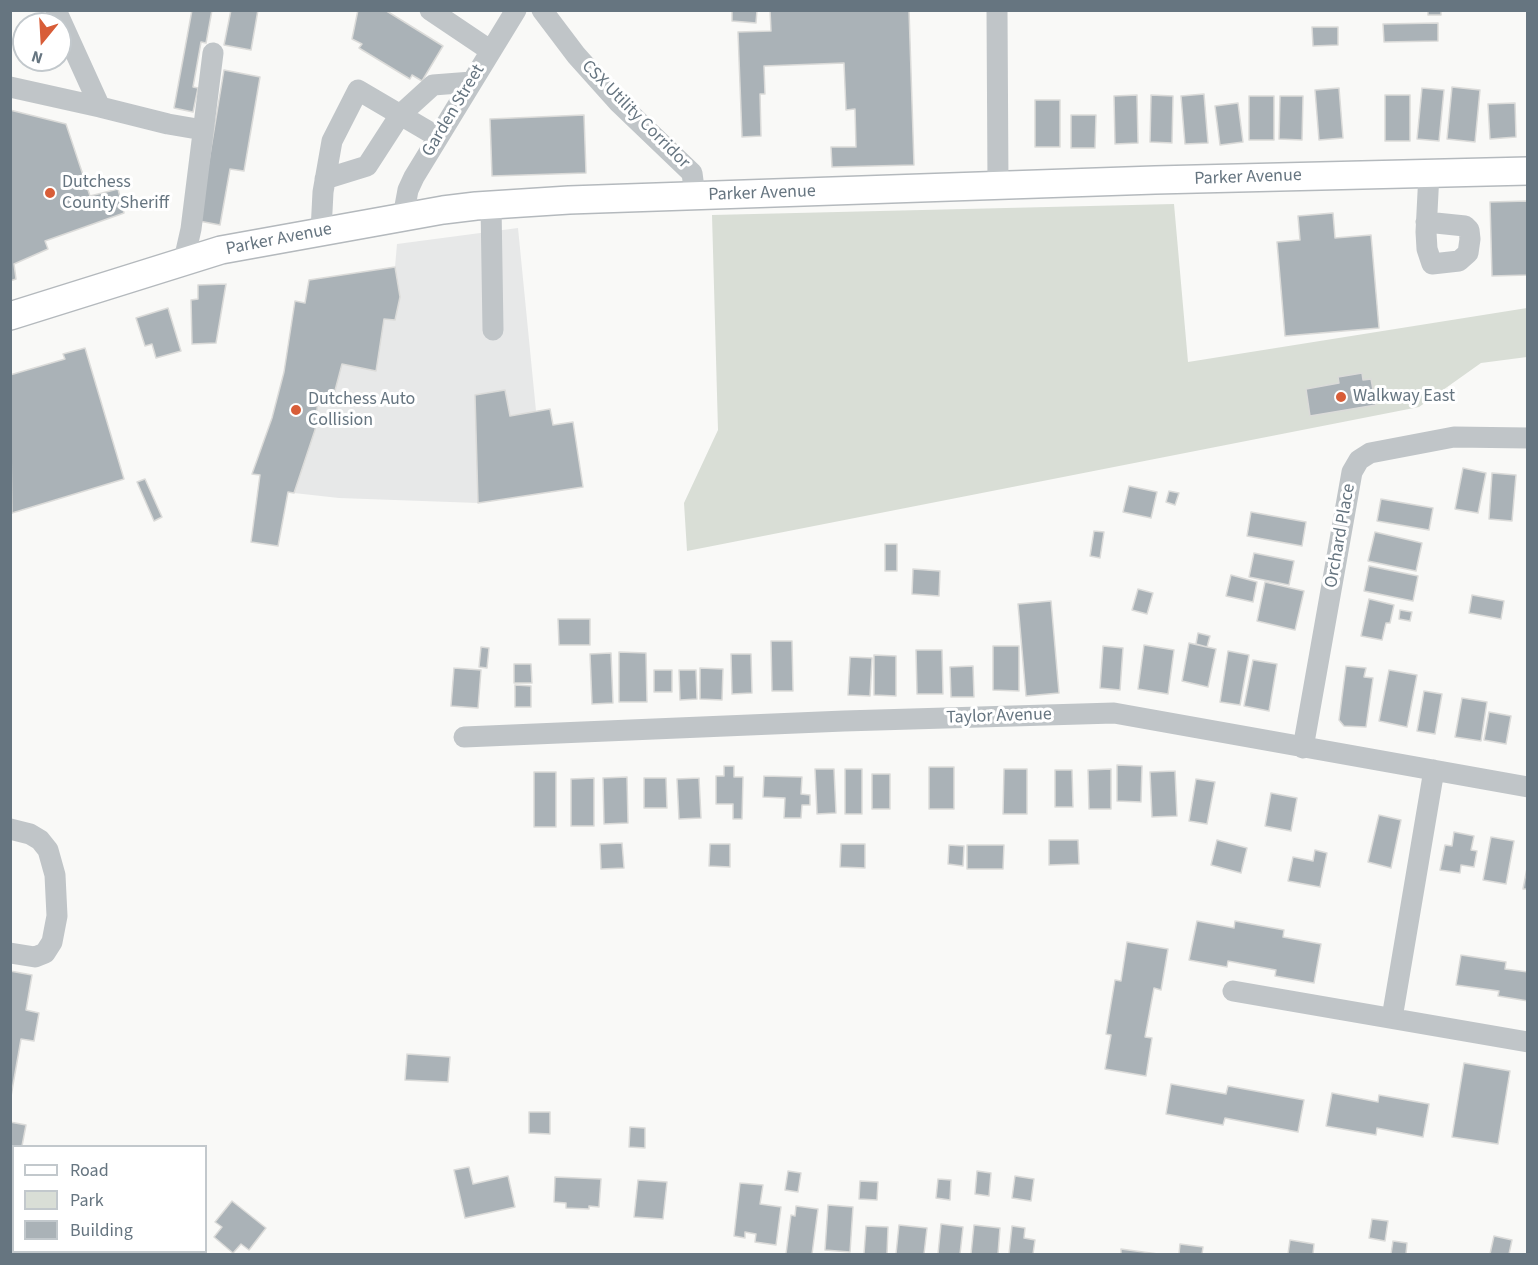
<!DOCTYPE html>
<style>
body{margin:0}
#map{position:relative;width:1538px;height:1265px;overflow:hidden;background:#f9f9f7;font-family:"Source Sans 3",sans-serif}
canvas{display:block}
.frame{position:absolute;inset:0;border:12px solid #667580;pointer-events:none}
.legend{position:absolute;left:12px;top:1145px;width:195px;height:108px;box-sizing:border-box;background:#fff;border:2px solid #c2c8cc;margin:0;padding:8px 10px;list-style:none;font-size:18px;color:#667580}
.legend li{display:flex;align-items:center;gap:12px;height:30px}
.legend b{width:30px;border:2px solid #c2c8cc}
.north{position:absolute;left:12px;top:12px;width:60px;height:60px;box-sizing:border-box;background:#fff;border:2px solid #c2c8cc;border-radius:50%;rotate:198deg;font-size:16px;font-weight:700;line-height:24px;text-align:center;color:#667580}
.north::after{content:'';display:block;margin:auto;width:21px;height:27px;background:#d85d38;clip-path:polygon(50% 0,100% 100%,50% 72%,0 100%)}
</style>
<div id="map">
<canvas width="1538" height="1265"></canvas>
<div class="frame"></div>
<ul class="legend">
<li><b style="height:8px;background:#fff"></b>Road</li>
<li><b style="height:16px;background:#d9ded6"></b>Park</li>
<li><b style="height:16px;background:#aab2b7"></b>Building</li>
</ul>
<div class="north">N</div>
</div>
<script>
const ctx = document.querySelector('canvas').getContext('2d');
ctx.lineJoin = 'round';
function fillPath(path, color) {
  ctx.fillStyle = color;
  ctx.fill(path, 'evenodd');
}
function toPath(rows) {
  const path = new Path2D();
  for (const r of rows) {
    path.moveTo(r[0], r[1]);
    for (let i = 2; i < r.length; i += 2) path.lineTo(r[i], r[i + 1]);
  }
  return path;
}
function strokePath(path, color, width, dash) {
  ctx.strokeStyle = color;
  ctx.lineWidth = width;
  ctx.lineCap = dash ? 'butt' : 'round';
  ctx.setLineDash(dash || []);
  ctx.stroke(path);
}
function label(font, color, halo, rows, align = 'center') {
  ctx.font = font + ' "Source Sans 3",sans-serif';
  ctx.lineWidth = 6;
  ctx.setLineDash([]);
  ctx.textBaseline = 'middle';
  ctx.strokeStyle = halo;
  ctx.fillStyle = color;
  for (const [text, x, y, turn = 0] of rows) {
    ctx.save();
    ctx.translate(x, y);
    ctx.rotate((+turn || 0) * Math.PI / 180);
    ctx.textAlign = isNaN(turn) ? turn : align;
    if (halo) ctx.strokeText(text, 0, 0);
    ctx.fillText(text, 0, 0);
    ctx.restore();
  }
}
const built = toPath([
 [518,228,536,411,550,409,553,425,573,422,583,487,478,503,339,498,294,493,315,430,318,400,332,402,342,364,376,370,384,319,395,319,400,297,395,267,397,244]
]);
const green = toPath([
 [1174,204,1188,362,1527,308,1527,357,1481,363,1419,407,687,551,684,503,718,430,712,215]
]);
const building = toPath([
 [192,10,212,10,206,43,201,42,193,87,198,88,193,112,174,108,192,10],
 [231,10,258,10,251,50,224,45,231,10],
 [358,10,385,10,443,46,422,81,412,75,410,79,359,48,362,44,352,39,358,10],
 [732,10,757,10,756,23,732,21,732,10],
 [770,10,909,10,914,165,832,167,831,147,856,147,855,109,846,110,844,63,764,66,765,94,760,94,761,136,742,137,738,32,771,31,770,10],
 [1428,10,1441,10,1441,15,1428,15,1428,10],
 [1438,23,1438,41,1384,42,1383,24,1438,23],
 [1312,27,1338,27,1338,45,1313,46,1312,27],
 [224,70,260,77,244,171,230,169,220,225,199,221,224,70],
 [1452,87,1480,90,1475,142,1447,139,1452,87],
 [1339,88,1343,138,1319,140,1315,90,1339,88],
 [1422,88,1444,90,1439,141,1417,139,1422,88],
 [1204,94,1208,143,1185,144,1181,96,1204,94],
 [1137,95,1138,143,1115,144,1114,96,1137,95],
 [1151,95,1173,96,1172,143,1150,142,1151,95],
 [1385,95,1410,95,1410,141,1385,141,1385,95],
 [1249,96,1274,96,1274,140,1249,140,1249,96],
 [1280,96,1303,96,1302,140,1279,139,1280,96],
 [1035,100,1060,100,1060,147,1035,147,1035,100],
 [1238,103,1243,142,1220,145,1215,106,1238,103],
 [1515,103,1516,137,1490,139,1488,104,1515,103],
 [10,110,66,124,90,196,118,189,124,213,45,241,48,249,14,264,16,279,10,281,10,110],
 [584,115,586,173,492,176,490,119,584,115],
 [1071,115,1096,115,1095,148,1071,148,1071,115],
 [1528,201,1528,275,1492,276,1490,202,1528,201],
 [1333,213,1335,238,1371,235,1379,328,1285,336,1277,242,1300,240,1298,216,1333,213],
 [395,267,400,297,395,320,384,319,376,371,342,364,332,402,318,400,315,430,294,493,288,492,278,546,251,542,260,475,252,474,272,418,284,372,295,301,305,303,309,280,395,267],
 [226,284,216,343,192,344,191,300,198,299,198,285,226,284],
 [168,308,181,351,156,358,152,344,145,346,136,318,168,308],
 [85,348,124,479,12,513,10,375,65,359,63,354,85,348],
 [1362,373,1363,380,1371,379,1376,405,1310,416,1306,389,1339,383,1338,377,1362,373],
 [505,390,510,416,550,409,553,425,573,422,583,487,478,503,475,395,505,390],
 [1463,468,1486,473,1478,513,1455,509,1463,468],
 [1492,473,1516,475,1512,521,1489,519,1492,473],
 [145,479,162,517,154,521,137,482,145,479],
 [1129,486,1157,492,1151,518,1123,512,1129,486],
 [1169,491,1179,493,1175,505,1166,502,1169,491],
 [1381,499,1433,508,1429,530,1377,521,1381,499],
 [1251,512,1306,522,1302,546,1247,536,1251,512],
 [1094,531,1104,532,1100,558,1090,556,1094,531],
 [1375,532,1422,543,1416,571,1368,561,1375,532],
 [885,544,897,544,897,571,885,571,885,544],
 [1254,553,1294,561,1289,585,1249,577,1254,553],
 [1369,566,1418,576,1413,601,1364,591,1369,566],
 [913,569,940,571,939,596,912,594,913,569],
 [1231,575,1257,582,1253,602,1226,596,1231,575],
 [1265,582,1304,591,1295,630,1257,621,1265,582],
 [1138,589,1153,593,1147,614,1132,610,1138,589],
 [1472,595,1504,601,1501,619,1469,613,1472,595],
 [1369,599,1394,605,1390,623,1386,623,1382,640,1361,636,1369,599],
 [1051,601,1059,693,1026,696,1018,604,1051,601],
 [1400,610,1412,612,1410,621,1399,619,1400,610],
 [558,619,590,619,590,645,559,645,558,619],
 [1198,633,1210,636,1207,647,1196,644,1198,633],
 [771,641,792,641,793,691,772,691,771,641],
 [1189,643,1216,649,1208,687,1182,681,1189,643],
 [1144,645,1174,650,1168,694,1138,689,1144,645],
 [993,646,1019,646,1019,691,993,690,993,646],
 [1103,646,1123,648,1120,690,1100,688,1103,646],
 [481,647,489,648,487,668,479,667,481,647],
 [916,650,942,650,943,694,917,694,916,650],
 [1228,651,1249,655,1240,705,1220,702,1228,651],
 [619,652,646,653,647,702,619,702,619,652],
 [611,653,613,703,592,704,590,654,611,653],
 [731,654,751,654,752,693,732,694,731,654],
 [874,655,896,656,896,696,874,695,874,655],
 [850,657,872,658,870,696,848,695,850,657],
 [1253,660,1277,664,1269,711,1244,706,1253,660],
 [514,664,531,664,532,683,514,683,514,664],
 [973,666,974,697,951,697,950,667,973,666],
 [1346,666,1366,668,1364,677,1373,678,1366,727,1344,726,1339,720,1346,666],
 [454,668,481,670,478,708,451,706,454,668],
 [700,668,723,669,722,700,700,699,700,668],
 [654,670,672,670,672,692,654,692,654,670],
 [679,670,696,670,697,699,680,700,679,670],
 [1389,670,1417,675,1407,727,1379,721,1389,670],
 [515,685,531,686,531,707,515,707,515,685],
 [1424,691,1442,694,1435,734,1417,731,1424,691],
 [1462,698,1487,702,1481,741,1455,737,1462,698],
 [1489,712,1511,716,1506,744,1484,740,1489,712],
 [1117,765,1142,766,1141,802,1117,801,1117,765],
 [724,766,734,766,734,777,743,777,742,819,733,819,733,804,716,804,716,776,724,776,724,766],
 [929,767,954,767,954,809,929,809,929,767],
 [815,769,834,769,836,813,817,814,815,769],
 [845,769,862,769,862,814,845,814,845,769],
 [1004,769,1027,769,1027,814,1003,814,1004,769],
 [1111,769,1111,809,1089,809,1088,770,1111,769],
 [1055,770,1072,770,1073,807,1055,807,1055,770],
 [1175,771,1177,816,1152,817,1150,772,1175,771],
 [534,772,556,772,556,827,534,827,534,772],
 [872,774,890,774,890,809,872,809,872,774],
 [764,776,802,777,801,794,810,795,810,805,802,805,801,818,784,818,785,798,763,797,764,776],
 [627,777,628,823,604,824,603,778,627,777],
 [594,778,594,826,571,826,571,779,594,778],
 [644,778,666,778,667,808,644,808,644,778],
 [699,778,701,818,679,819,677,779,699,778],
 [1196,779,1215,782,1207,824,1189,821,1196,779],
 [1271,793,1297,798,1291,831,1265,826,1271,793],
 [1379,815,1401,820,1391,868,1368,862,1379,815],
 [1454,832,1474,836,1471,850,1477,851,1474,867,1461,865,1460,873,1440,870,1445,845,1452,846,1454,832],
 [1491,837,1514,841,1506,884,1483,880,1491,837],
 [1049,840,1078,840,1079,864,1049,865,1049,840],
 [1217,840,1247,848,1241,873,1211,865,1217,840],
 [622,843,624,868,601,869,600,844,622,843],
 [710,844,730,844,730,867,709,866,710,844],
 [841,844,865,844,865,868,840,867,841,844],
 [949,845,964,846,963,866,948,864,949,845],
 [967,845,1004,845,1003,869,967,869,967,845],
 [1315,850,1327,853,1320,887,1288,881,1293,857,1313,861,1315,850],
 [1528,863,1528,889,1523,889,1528,863],
 [1197,921,1234,928,1235,921,1284,930,1283,937,1321,944,1314,983,1275,976,1276,970,1228,961,1227,967,1189,960,1197,921],
 [1127,942,1168,949,1161,990,1154,988,1145,1037,1152,1038,1146,1076,1105,1069,1111,1035,1106,1034,1115,980,1121,981,1127,942],
 [1461,955,1506,962,1505,969,1528,972,1528,1001,1498,996,1499,991,1456,985,1461,955],
 [10,971,32,975,26,1010,39,1013,34,1041,21,1039,10,1102,10,971],
 [407,1054,450,1057,448,1082,405,1080,407,1054],
 [1464,1063,1510,1071,1498,1144,1452,1137,1464,1063],
 [1171,1084,1226,1094,1228,1086,1304,1100,1298,1132,1225,1118,1223,1125,1166,1114,1171,1084],
 [1332,1093,1378,1102,1379,1095,1429,1104,1423,1137,1377,1128,1376,1135,1326,1126,1332,1093],
 [529,1112,550,1112,550,1134,529,1133,529,1112],
 [10,1122,26,1125,22,1146,14,1146,12,1205,10,1205,10,1122],
 [630,1127,645,1128,645,1148,629,1147,630,1127],
 [469,1167,473,1184,508,1176,515,1207,465,1218,454,1170,469,1167],
 [788,1171,801,1173,798,1192,785,1190,788,1171],
 [977,1171,991,1173,989,1196,975,1194,977,1171],
 [1015,1176,1034,1179,1031,1201,1012,1198,1015,1176],
 [555,1177,601,1179,599,1207,589,1206,589,1209,566,1208,566,1203,554,1202,555,1177],
 [938,1179,951,1180,950,1200,936,1198,938,1179],
 [638,1180,667,1182,663,1219,634,1217,638,1180],
 [860,1181,878,1182,877,1200,859,1199,860,1181],
 [740,1183,763,1185,760,1204,781,1207,776,1245,755,1242,756,1234,745,1232,745,1238,734,1236,740,1183],
 [232,1201,266,1228,249,1250,241,1244,233,1253,214,1237,222,1227,215,1222,232,1201],
 [828,1205,853,1207,850,1252,825,1250,828,1205],
 [796,1206,818,1209,812,1254,786,1254,791,1215,795,1216,796,1206],
 [1372,1219,1388,1221,1385,1241,1369,1238,1372,1219],
 [941,1224,963,1227,960,1254,938,1254,941,1224],
 [899,1225,927,1228,924,1254,896,1254,899,1225],
 [974,1225,1000,1228,998,1254,971,1254,974,1225],
 [866,1226,888,1227,887,1254,864,1254,866,1226],
 [1012,1226,1025,1228,1024,1238,1035,1240,1033,1254,1009,1254,1012,1226],
 [1494,1236,1512,1240,1509,1254,1490,1254,1494,1236],
 [1290,1240,1314,1244,1313,1254,1288,1254,1290,1240],
 [1393,1241,1407,1243,1406,1254,1391,1254,1393,1241],
 [1180,1244,1203,1247,1202,1254,1179,1254,1180,1244],
 [1121,1249,1158,1254,1121,1254,1121,1249]
]);
const minor = toPath([
 [430,10,491,51],
 [542,10,576,55,619,103,692,173,695,196],
 [997,10,998,185],
 [10,87,100,107,56,10],
 [100,107,168,124,203,130],
 [325,179,367,166,400,115,433,85,472,82],
 [491,205,493,330],
 [403,217,408,190,414,177,516,10],
 [1426,222,1465,226,1469,230,1470,239,1468,253,1459,261,1432,264,1427,249,1426,232,1429,173],
 [321,231,323,192,332,141,358,90,438,137],
 [184,260,191,229,213,53],
 [464,737,844,721,1114,713,1528,787],
 [1303,748,1352,472,1359,460,1370,453,1454,437,1528,438],
 [10,829,30,834,40,840,48,850,55,875,57,916,52,942,45,953,35,957,10,953],
 [1233,991,1528,1042],
 [1392,1018,1434,770]
]);
const major = toPath([
 [10,316,221,250,443,210,476,206,569,200,1155,180,1528,171]
]);
const markers = [
 [50,193,6,"#d85d38"],
 [1341,397,6,"#d85d38"],
 [296,410,6,"#d85d38"]
];
const streetNames = [
 ["Garden Street",454,111,-59],
 ["CSX Utility Corridor",635,115,45],
 ["Parker Avenue",1248,178,-2],
 ["Parker Avenue",762,194,-2],
 ["Parker Avenue",279,240,-11],
 ["Orchard Place",1341,536,-80],
 ["Taylor Avenue",999,717,-2]
];
const poiNames = [
 ["Dutchess",62,183],
 ["County Sheriff",62,204],
 ["Walkway East",1353,397],
 ["Dutchess Auto",308,400],
 ["Collision",308,421]
];
fillPath(built, '#e7e8e8');
fillPath(green, '#d9ded6');
fillPath(building, '#aab2b7');
strokePath(building, '#dbdbd9', 1.5);
strokePath(major, '#b4b9bd', 30);
strokePath(minor, '#c0c5c8', 21);
strokePath(major, '#fff', 27);
for (const [x, y, r, color] of markers) {
  const dot = new Path2D();
  dot.arc(x, y, r, 0, 2 * Math.PI);
  ctx.fillStyle = color;
  ctx.fill(dot);
  strokePath(dot, '#fff', 2);
}
label('18px', '#667580', '#fff', streetNames);
label('18px', '#667580', '#fff', poiNames, 'left');
</script>
